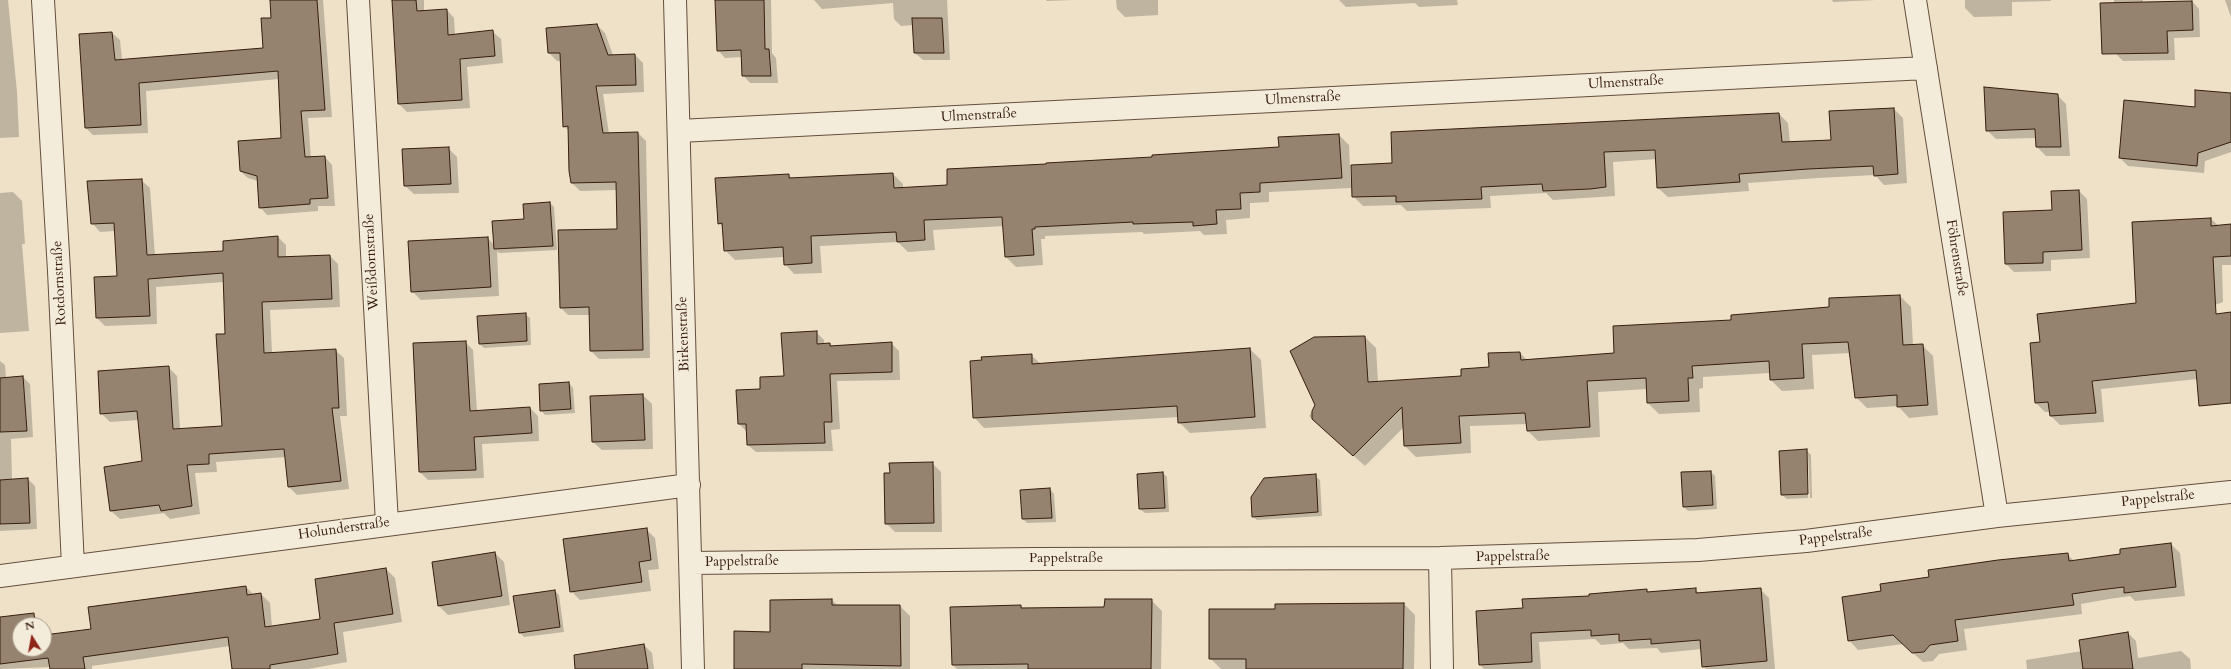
<!DOCTYPE html>
<meta charset="utf-8">
<style>
body{margin:0}
#map{position:relative;width:2231px;height:669px;overflow:hidden;background:#eee1c8;font-family:Cardo,serif}
canvas{display:block}
.north{position:absolute;left:12px;top:617px;width:40px;height:40px;box-sizing:border-box;background:#f4ecdb;border:1px solid #a89989;border-radius:50%;rotate:349deg;font-size:11px;font-weight:700;line-height:16px;text-align:center;color:#371d0e}
.north::after{content:'';display:block;margin:auto;width:14px;height:18px;background:#8f2418;clip-path:polygon(50% 0,100% 100%,50% 72%,0 100%)}
</style>
<div id="map">
<canvas width="2231" height="669"></canvas>
<div class="north">N</div>
</div>
<script>
const ctx = document.querySelector('canvas').getContext('2d');
ctx.lineJoin = 'round';
function fillPath(path, color) {
  ctx.fillStyle = color;
  ctx.fill(path, 'evenodd');
}
function toPath(rows) {
  const path = new Path2D();
  for (const r of rows) {
    path.moveTo(r[0], r[1]);
    for (let i = 2; i < r.length; i += 2) path.lineTo(r[i], r[i + 1]);
  }
  return path;
}
function strokePath(path, color, width, dash) {
  ctx.strokeStyle = color;
  ctx.lineWidth = width;
  ctx.lineCap = dash ? 'butt' : 'round';
  ctx.setLineDash(dash || []);
  ctx.stroke(path);
}
function label(font, color, halo, rows, align = 'center') {
  ctx.font = font + ' Cardo,serif';
  ctx.lineWidth = 4;
  ctx.setLineDash([]);
  ctx.textBaseline = 'middle';
  ctx.strokeStyle = halo;
  ctx.fillStyle = color;
  for (const [text, x, y, turn = 0] of rows) {
    ctx.save();
    ctx.translate(x, y);
    ctx.rotate((+turn || 0) * Math.PI / 180);
    ctx.textAlign = isNaN(turn) ? turn : align;
    if (halo) ctx.strokeText(text, 0, 0);
    ctx.fillText(text, 0, 0);
    ctx.restore();
  }
}
const shadow = toPath([
 [0,0,8,0,17,92,19,137,0,138],
 [271,0,323,0,332,117,308,118,311,158,325,157,332,165,335,206,318,206,318,211,267,215,260,207,258,181,248,178,240,171,282,139,279,79,146,91,148,133,93,135,86,128,112,33,120,40,122,60,264,49,272,19],
 [393,0,424,0,424,11,447,10,454,18,455,35,493,32,501,39,503,63,467,67,470,108,407,112,399,104],
 [716,0,771,0,772,53,776,58,778,83,750,83,743,75,742,57,725,58,718,50],
 [814,0,947,0,950,60,923,60,915,53,913,25,901,26,894,19,893,3,822,9],
 [1046,0,1074,0,1047,1],
 [1116,0,1158,0,1158,15,1125,17,1117,9],
 [1339,0,1457,0,1458,5,1419,7,1415,3,1346,7],
 [1832,0,1876,0,1833,2],
 [1965,0,2051,0,2051,1,2012,2,2012,16,1974,17,1965,8],
 [2114,0,2143,0,2143,3,2192,1,2199,9,2200,37,2174,38,2175,60,2123,61,2115,53],
 [2225,0,2231,0,2231,17],
 [597,25,605,33,613,55,635,55,643,63,644,92,603,94,609,134,638,133,646,141,650,358,599,359,591,351,590,315,568,315,561,308,618,230,617,190,580,191,572,183,570,171,569,131,564,126,562,61,557,61,549,53,547,29],
 [2057,95,2066,104,2070,156,2046,156,2037,147,2036,138,1996,139,1987,130],
 [2231,96,2231,152,2205,161,2204,173,2128,166,2120,158,2196,108],
 [1894,109,1903,118,1907,183,1884,185,1875,175,1818,178,1748,183,1749,191,1668,197,1658,188,1657,159,1613,162,1615,196,1553,200,1546,193,1490,196,1491,208,1407,211,1401,205,1363,206,1353,196,1393,164,1779,114,1788,123,1790,143,1832,141],
 [1339,135,1349,145,1351,188,1269,192,1269,202,1250,203,1250,218,1226,220,1227,234,1204,235,1200,231,1144,234,1142,232,1045,236,1045,239,1041,239,1043,265,1016,267,1006,257,1004,226,933,230,935,250,908,252,898,242,820,246,822,273,794,274,785,264,784,257,735,260,725,250,724,228,719,223,789,175,793,179,893,174,903,184,903,189,949,186,1153,158,1280,148],
 [448,148,457,157,459,193,414,194,405,186],
 [141,180,150,188,155,256,224,252,278,237,286,245,286,258,330,256,338,264,340,307,270,310,272,353,335,350,344,358,347,416,340,416,349,489,297,495,289,487,286,457,216,462,217,472,195,473,200,514,170,519,164,513,120,519,111,511,143,462,139,420,110,422,101,413,168,367,177,376,180,429,223,427,226,334,224,282,156,287,157,324,105,326,97,318,118,277,115,231,100,232,92,223],
 [2079,191,2087,199,2090,258,2051,260,2051,271,2014,272,2006,264,2053,211],
 [13,192,22,201,25,244,22,244,29,331,0,333,0,193],
 [550,203,554,207,557,250,499,253,497,251,499,296,421,300,412,291,488,238,494,245,525,220,524,204],
 [2211,219,2219,226,2231,225,2231,265,2222,265,2223,302,2170,322,2231,315,2231,387,2198,379,2101,389,2104,422,2060,425,2051,416,2050,412,2045,412,2036,403,2031,344,2041,343,2137,304,2133,223],
 [1900,296,1911,307,1913,345,1922,345,1933,356,1938,415,1909,418,1898,406,1867,408,1856,397,1850,353,1812,355,1814,389,1782,391,1771,380,1770,373,1703,377,1703,388,1699,389,1700,412,1659,414,1648,403,1647,389,1598,392,1600,437,1538,441,1528,431,1527,424,1470,426,1471,453,1416,457,1405,446,1404,427,1365,466,1309,416,1316,405,1314,338,1365,337,1376,348,1378,382,1462,377,1490,368,1520,353,1527,360,1615,354,1732,321,1830,308],
 [525,314,530,318,531,345,484,348,480,344],
 [816,332,824,340,824,345,830,344,832,346,891,343,899,351,900,380,837,381,840,429,831,430,833,451,756,452,748,445,747,432,739,424,761,390,785,377],
 [465,342,473,350,477,411,530,408,538,416,539,441,482,444,484,478,428,480,420,472,414,344],
 [1250,349,1261,360,1266,428,1190,433,1179,422,1179,417,984,428,974,417,1031,355,1041,364],
 [0,361,5,365,6,378,23,377,30,384,33,437,11,439,12,480,28,479,35,486,37,529,0,531],
 [569,383,573,388,575,413,545,415,541,410],
 [643,395,652,404,653,449,602,450,593,442],
 [1806,450,1811,455,1812,498,1810,498,1808,454,1806,454,1808,498,1787,499,1782,495],
 [932,463,941,472,942,532,895,532,886,523,891,474],
 [1711,472,1715,476,1717,509,1688,511,1684,507],
 [1163,473,1167,477,1169,512,1145,513,1140,509],
 [1315,476,1320,480,1322,516,1257,520,1252,516],
 [1050,489,1054,494,1056,522,1027,523,1023,519],
 [646,529,655,538,659,569,648,570,651,591,580,600,571,591],
 [2171,544,2180,553,2185,596,2135,601,2130,596,2109,599,2081,604,2082,614,1964,629,1967,650,1939,654,1933,661,1923,662,1903,644,1858,650,1849,640,1882,592,1930,578,2067,554,2074,561,2121,555,2121,550],
 [495,553,504,562,510,605,448,615,439,606,433,563],
 [386,569,395,578,402,622,343,632,347,662,308,669,233,669,230,646,92,666,92,669,51,669,50,667,0,669,0,618,33,614,43,625,20,625,20,649,44,649,44,635,92,629,246,587,254,595,261,594,270,603,272,627,321,620],
 [1695,589,1700,594,1760,589,1769,598,1775,669,1706,669,1703,666,1702,649,1661,653,1657,648,1629,649,1623,643,1601,645,1595,639,1539,642,1541,669,1484,669,1480,665,1524,609,1590,597,1647,590,1649,593],
 [555,591,559,595,564,632,524,637,520,633],
 [832,600,838,606,900,606,910,616,910,669,735,669,771,633],
 [1151,600,1162,611,1161,669,957,669,953,665,1021,606,1024,609,1105,608],
 [1404,604,1415,615,1414,669,1221,669,1210,658,1276,610,1276,605],
 [2128,633,2136,641,2138,658,2181,651,2190,659,2191,669,2027,669,2026,660,2082,651],
 [644,645,652,653,654,669,607,669]
]);
const building = toPath([
 [270,0,317,0,325,110,301,111,305,157,325,156,328,198,310,199,310,204,259,208,257,176,240,171,238,141,281,138,278,71,139,83,141,125,85,128,79,34,112,32,115,60,263,48,261,18,271,18,270,0],
 [392,0,416,0,417,11,447,9,448,35,493,30,495,56,460,59,462,100,398,104,392,0],
 [715,0,764,0,765,49,769,49,771,76,742,76,741,50,717,51,715,0],
 [2192,1,2193,30,2167,31,2168,53,2102,54,2100,3,2192,1],
 [912,18,942,18,944,53,914,53,912,18],
 [597,24,608,55,635,54,636,85,596,86,603,133,638,132,643,350,590,351,589,307,560,308,558,230,617,229,616,182,571,183,569,171,568,126,563,127,560,53,548,53,546,28,597,24],
 [1984,87,2058,94,2061,147,2036,147,2035,129,1986,131,1984,87],
 [2195,90,2231,93,2231,142,2198,153,2197,166,2119,158,2124,100,2195,107,2195,90],
 [1894,108,1898,174,1874,176,1873,166,1808,169,1739,174,1740,182,1657,188,1655,150,1604,152,1606,187,1590,189,1543,191,1542,184,1481,187,1482,199,1396,202,1396,196,1352,197,1351,165,1392,163,1391,132,1779,113,1782,142,1807,141,1831,140,1829,111,1894,108],
 [1339,134,1342,178,1260,183,1260,192,1240,193,1241,209,1216,210,1217,224,1193,226,1193,222,1133,224,1133,222,1035,227,1035,229,1032,229,1034,255,1005,257,1002,217,924,220,925,240,897,242,896,232,811,236,812,263,784,265,783,247,724,251,722,223,718,224,715,178,789,174,789,178,893,173,894,188,947,185,947,169,1046,164,1046,163,1152,157,1152,155,1279,147,1278,137,1339,134],
 [449,147,451,184,404,186,402,149,449,147],
 [142,179,147,255,223,251,223,241,278,236,278,257,330,255,332,299,262,302,264,353,336,349,339,408,332,408,341,481,288,487,284,449,209,454,209,464,187,465,192,506,161,511,159,505,110,511,104,467,142,461,137,411,100,414,98,371,169,366,173,429,222,426,216,334,225,334,223,273,148,279,150,316,96,318,94,277,117,276,114,223,91,224,87,181,142,179],
 [2079,190,2082,250,2043,252,2043,263,2005,264,2003,212,2052,210,2051,191,2079,190],
 [550,202,553,246,494,249,492,221,524,219,523,204,550,202],
 [2211,218,2211,226,2231,224,2231,256,2213,257,2216,314,2231,312,2231,403,2199,406,2196,370,2092,381,2096,413,2050,416,2048,402,2035,403,2030,343,2040,342,2037,314,2136,303,2132,222,2211,218],
 [488,237,491,287,411,292,408,241,488,237],
 [1900,295,1903,345,1923,344,1928,405,1897,407,1897,395,1855,398,1848,342,1802,344,1804,378,1770,380,1769,361,1692,366,1693,378,1688,378,1689,401,1647,403,1646,378,1587,381,1590,427,1527,431,1525,413,1459,416,1461,443,1404,446,1402,407,1353,456,1312,419,1312,411,1315,405,1290,351,1314,337,1365,336,1368,382,1461,376,1461,369,1489,367,1488,353,1520,352,1521,360,1614,353,1613,326,1731,320,1731,315,1829,307,1829,298,1900,295],
 [526,313,527,341,479,344,477,316,526,313],
 [817,331,817,344,830,343,830,346,892,342,892,372,830,374,832,422,824,422,825,443,747,445,746,424,738,424,736,390,760,389,760,377,784,376,781,333,817,331],
 [466,341,470,411,530,407,532,433,474,437,476,470,419,472,413,343,466,341],
 [1250,348,1255,417,1178,423,1177,406,973,418,970,361,982,360,981,357,1032,354,1032,364,1250,348],
 [23,376,27,431,0,432,0,378,23,376],
 [569,382,571,409,540,411,539,384,569,382],
 [643,394,645,440,592,442,590,396,643,394],
 [1807,449,1808,494,1781,495,1779,451,1807,449],
 [933,462,934,523,885,524,884,473,890,473,889,463,933,462],
 [1711,471,1713,505,1683,507,1681,472,1711,471],
 [1163,472,1165,508,1139,509,1137,474,1163,472],
 [1316,474,1318,512,1252,517,1251,497,1264,478,1316,474],
 [28,478,30,523,0,524,0,480,28,478],
 [1050,488,1052,518,1022,519,1020,490,1050,488],
 [647,528,651,560,639,562,642,582,570,592,563,539,647,528],
 [2171,543,2176,587,2124,593,2124,587,2099,590,2072,594,2074,605,1955,620,1958,641,1930,645,1924,652,1912,653,1893,635,1848,641,1842,597,1881,591,1880,584,1929,577,1928,570,1998,560,2068,553,2069,561,2120,554,2120,549,2171,543],
 [495,552,502,596,438,606,432,562,495,552],
 [386,568,393,614,334,623,338,654,270,665,270,669,232,669,228,637,83,657,85,669,50,669,48,658,0,664,0,617,34,613,35,625,20,625,20,649,44,649,44,635,91,629,88,607,246,586,247,595,261,593,265,627,320,619,315,579,386,568],
 [1696,588,1696,593,1761,588,1767,661,1702,667,1700,640,1651,644,1651,639,1619,641,1619,634,1591,636,1591,630,1531,633,1532,662,1479,665,1476,611,1523,608,1522,599,1589,596,1589,594,1647,589,1647,592,1696,588],
 [555,590,560,627,519,633,513,596,555,590],
 [832,599,832,605,900,605,901,666,802,664,802,669,734,669,734,631,770,632,770,600,832,599],
 [1105,599,1152,599,1151,669,1028,669,1028,664,952,665,950,607,1021,605,1021,608,1104,607,1105,599],
 [1404,603,1403,669,1246,669,1246,659,1209,659,1209,609,1275,609,1275,604,1404,603],
 [2128,632,2133,669,2083,669,2079,640,2128,632],
 [644,644,648,669,575,669,574,655,644,644]
]);
const minor = toPath([
 [43,0,59,271,73,566],
 [358,0,387,523],
 [675,0,693,669],
 [1915,0,1997,516],
 [679,131,1926,68],
 [1440,558,1442,669],
 [691,563,1035,559,1440,558,1698,550,1806,541,1997,516,2231,492],
 [0,576,689,485]
]);
const streetNames = [
 ["Ulmenstraße",1626,83,-3],
 ["Ulmenstraße",1303,99,-3],
 ["Ulmenstraße",979,116,-3],
 ["Föhrenstraße",1956,258,81],
 ["Weißdornstraße",372,262,-93],
 ["Rotdornstraße",60,283,-93],
 ["Birkenstraße",684,334,-92],
 ["Pappelstraße",2158,499,-6],
 ["Holunderstraße",344,529,-8],
 ["Pappelstraße",1836,537,-7],
 ["Pappelstraße",1513,557,-1],
 ["Pappelstraße",1066,559],
 ["Pappelstraße",742,562,-1]
];
fillPath(shadow, '#0003');
fillPath(building, '#96836f');
strokePath(building, '#371d0e', 1);
strokePath(minor, '#654e3c', 24);
strokePath(minor, '#f4ecdb', 22);
label('14px', '#371d0e', '#f4ecdb', streetNames);
</script>
